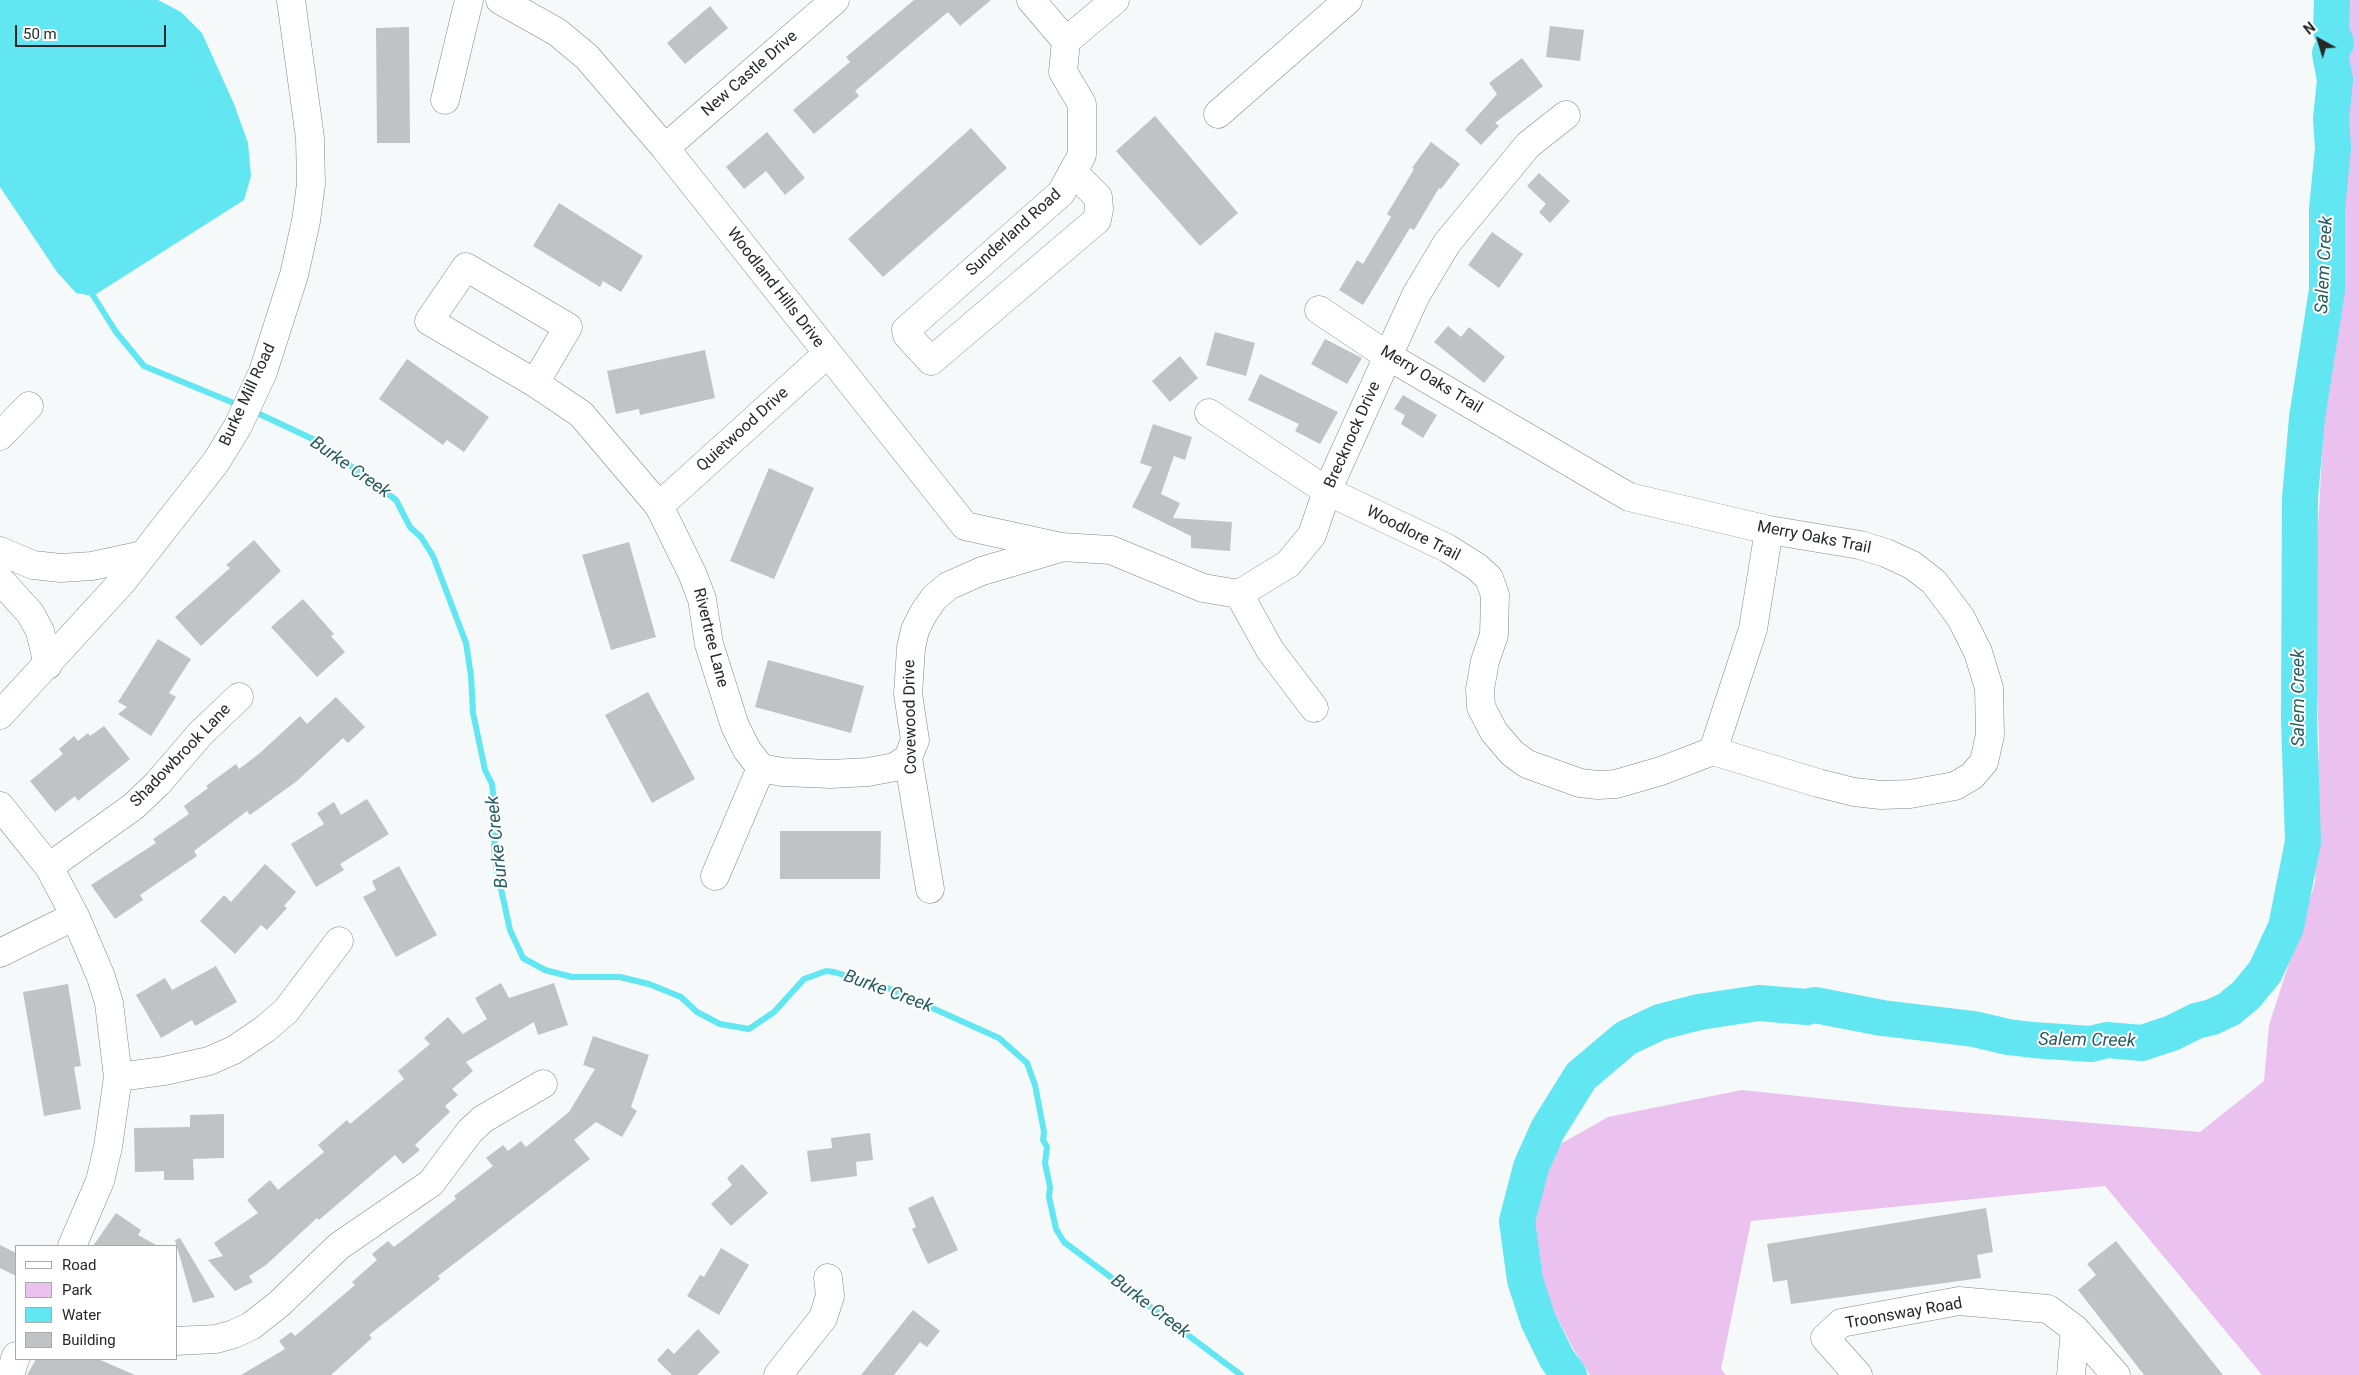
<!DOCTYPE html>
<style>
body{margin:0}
#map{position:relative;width:2359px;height:1375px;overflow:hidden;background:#f5f9f9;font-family:Roboto,sans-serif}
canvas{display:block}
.legend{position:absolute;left:15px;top:1245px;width:162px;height:115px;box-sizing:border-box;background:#fff;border:1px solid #a8a9a9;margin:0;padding:6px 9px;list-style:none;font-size:15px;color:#262728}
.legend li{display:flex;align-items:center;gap:10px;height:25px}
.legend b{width:25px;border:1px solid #a8a9a9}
.north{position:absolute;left:2294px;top:15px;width:50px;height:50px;-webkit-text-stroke:4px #fff;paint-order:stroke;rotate:321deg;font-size:14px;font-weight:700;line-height:20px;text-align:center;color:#262728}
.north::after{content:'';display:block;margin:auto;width:18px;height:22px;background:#262728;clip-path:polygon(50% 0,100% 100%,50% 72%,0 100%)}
.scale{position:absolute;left:15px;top:25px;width:151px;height:22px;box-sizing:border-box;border:2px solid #262728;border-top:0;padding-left:6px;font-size:15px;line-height:18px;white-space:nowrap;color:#262728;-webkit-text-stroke:4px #fff;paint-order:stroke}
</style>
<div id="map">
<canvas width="2359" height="1375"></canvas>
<ul class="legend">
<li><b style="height:6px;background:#fff"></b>Road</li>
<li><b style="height:14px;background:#ebc2ef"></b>Park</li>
<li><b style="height:14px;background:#61e6f2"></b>Water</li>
<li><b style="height:14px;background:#bfc3c4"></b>Building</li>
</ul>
<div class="north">N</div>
<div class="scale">50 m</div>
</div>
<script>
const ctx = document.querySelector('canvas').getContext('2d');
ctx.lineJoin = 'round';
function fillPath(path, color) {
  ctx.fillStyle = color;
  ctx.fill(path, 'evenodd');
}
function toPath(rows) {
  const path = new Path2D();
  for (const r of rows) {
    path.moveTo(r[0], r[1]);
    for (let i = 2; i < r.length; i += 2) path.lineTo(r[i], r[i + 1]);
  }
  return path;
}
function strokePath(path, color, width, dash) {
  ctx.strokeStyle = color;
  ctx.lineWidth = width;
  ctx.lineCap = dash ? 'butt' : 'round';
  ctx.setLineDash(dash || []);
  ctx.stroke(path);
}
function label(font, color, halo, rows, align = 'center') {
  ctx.font = font + ' Roboto,sans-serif';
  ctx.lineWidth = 4;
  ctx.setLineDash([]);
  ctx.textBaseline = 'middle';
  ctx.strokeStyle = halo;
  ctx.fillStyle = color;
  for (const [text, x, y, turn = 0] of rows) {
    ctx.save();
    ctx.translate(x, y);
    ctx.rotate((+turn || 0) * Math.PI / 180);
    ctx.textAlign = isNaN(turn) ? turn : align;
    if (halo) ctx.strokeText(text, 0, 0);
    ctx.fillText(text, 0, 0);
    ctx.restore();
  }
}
const green = toPath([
 [2347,0,2359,0,2359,1375,2262,1375,2105,1186,1751,1221,1721,1369,1726,1375,1590,1375,1574,1350,1535,1275,1530,1209,1557,1146,1608,1117,1742,1090,1902,1107,2200,1132,2264,1081,2269,1025,2315,883,2319,739,2313,618]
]);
const water = toPath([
 [0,0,158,0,181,12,202,33,234,104,248,143,251,176,244,200,93,296,76,293,57,272,0,187]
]);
const stream = toPath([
 [89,289,116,332,144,366,241,406],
 [253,411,317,441,396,500,410,527,421,537,433,556,466,643,471,676,473,713,485,770,492,784,496,818,494,848,496,866,510,930,523,958,545,970,572,977,620,977,649,984,681,997,697,1012,720,1024,749,1029,774,1012,804,979,826,971,834,972,890,989,999,1038,1027,1063,1035,1085,1044,1132,1043,1140,1047,1147,1045,1163,1050,1187,1049,1197,1056,1229,1064,1242,1241,1375]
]);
const river = toPath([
 [1569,1375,1557,1359,1538,1320,1525,1280,1517,1221,1531,1167,1548,1129,1581,1076,1626,1038,1660,1022,1699,1012,1759,1003,1807,1007,1815,1005,1882,1018,1974,1029,2008,1037,2033,1040,2091,1044,2107,1040,2142,1043,2172,1033,2196,1021,2212,1017,2229,1009,2246,995,2265,972,2286,927,2303,842,2299,719,2300,498,2307,418,2327,290,2327,209,2333,148,2331,119,2335,80,2330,53,2336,43,2331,31,2332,0]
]);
const building = toPath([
 [914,0,991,0,960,26,948,12,855,91,859,96,814,134,793,110,850,62,846,57],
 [710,6,728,28,685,64,667,43],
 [1550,26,1584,30,1580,61,1546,57],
 [409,27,410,143,377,143,376,28],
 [1522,58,1543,86,1495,123,1499,126,1481,145,1465,130,1497,94,1489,83],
 [1155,116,1238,213,1200,246,1116,151],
 [971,128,1007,168,883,277,848,239],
 [767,132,805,178,785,195,766,171,744,189,726,167],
 [1431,142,1460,164,1441,189,1439,188,1414,230,1410,228,1363,305,1339,290,1357,260,1363,264,1391,217,1387,214,1414,169,1412,168],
 [1539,173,1570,201,1550,223,1539,212,1546,204,1527,186],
 [559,203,643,256,621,292,603,281,600,287,533,246],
 [1492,232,1523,254,1499,288,1468,265],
 [1448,326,1461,337,1469,327,1505,357,1484,383,1434,342],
 [1215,332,1255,343,1246,376,1206,365],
 [1325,339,1362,358,1347,384,1311,364],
 [705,350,715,398,640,415,639,409,616,414,607,371],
 [1180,356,1198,378,1170,402,1152,381],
 [407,359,489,417,464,452,447,440,443,445,379,399],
 [1260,374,1338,412,1320,444,1295,431,1299,424,1248,400],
 [1403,395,1437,415,1423,438,1401,424,1405,415,1394,409],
 [1153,424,1192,437,1185,460,1174,456,1161,494,1180,503,1173,518,1232,522,1230,551,1191,548,1191,536,1132,507,1152,467,1140,463],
 [769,468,814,488,774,579,730,561],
 [254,540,281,571,201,646,175,617,230,568,226,565],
 [629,542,656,637,611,650,582,555],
 [303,599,334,634,331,636,345,652,317,677,271,627],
 [158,639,191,659,169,693,176,697,151,736,118,714,127,707,118,702],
 [768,660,864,686,851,733,755,707],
 [648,692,695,779,652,803,605,715],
 [336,697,365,727,348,743,343,738,297,781,250,815,247,811,194,851,197,856,140,895,143,900,115,919,91,885,156,843,153,839,189,814,184,806,208,788,206,786,236,764,239,769,260,753,300,716,307,724],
 [104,726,130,759,78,801,75,796,55,812,30,781,63,754,59,749,74,736,78,741,88,733,90,736],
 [367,799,389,834,340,864,344,870,316,887,291,844,324,824,317,813,334,802,341,815],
 [780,831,881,831,880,879,780,879],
 [265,864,296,892,284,906,287,908,267,930,261,925,235,954,200,921,224,895,231,902],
 [399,866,437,935,396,957,363,897,376,890,372,881],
 [216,966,237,1002,195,1026,192,1020,161,1038,136,995,165,978,172,990],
 [501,983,509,998,554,983,568,1025,538,1035,534,1022,466,1062,473,1071,452,1089,458,1095,445,1106,450,1112,415,1145,420,1150,403,1164,395,1155,319,1220,317,1218,266,1265,249,1276,253,1282,235,1291,208,1260,223,1256,214,1243,258,1213,247,1200,270,1180,278,1190,324,1152,318,1145,347,1120,350,1124,404,1079,398,1071,430,1044,424,1038,448,1017,463,1034,487,1019,475,998],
 [68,984,81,1066,74,1067,81,1109,44,1116,23,992],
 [593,1036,649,1055,631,1107,637,1111,622,1137,596,1122,574,1140,590,1159,438,1276,440,1279,369,1335,372,1338,331,1375,241,1375,285,1349,279,1341,291,1332,295,1336,355,1285,352,1282,377,1260,372,1254,388,1241,394,1247,456,1199,454,1196,493,1166,486,1158,503,1145,508,1151,521,1141,526,1147,569,1112,595,1069,583,1065],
 [224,1114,224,1158,193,1159,194,1180,164,1180,164,1171,135,1172,134,1128,190,1127,190,1115],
 [870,1133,873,1160,856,1162,857,1176,811,1182,807,1151,832,1148,831,1138],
 [742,1164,768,1193,731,1226,711,1204,732,1185,727,1178],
 [933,1196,958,1250,928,1264,912,1229,916,1227,908,1208],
 [1986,1208,1993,1252,1977,1255,1981,1278,1791,1304,1787,1280,1773,1282,1767,1244],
 [116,1213,141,1230,138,1235,158,1246,93,1246],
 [180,1238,215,1297,193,1303,175,1240],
 [2116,1241,2223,1375,2144,1375,2078,1290,2096,1275,2087,1264],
 [0,1245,16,1253,16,1276,0,1268],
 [721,1248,749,1265,719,1315,687,1296,700,1275,704,1277],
 [913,1310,940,1331,927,1347,920,1342,894,1375,861,1375],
 [698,1329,720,1352,697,1375,672,1375,657,1360,668,1348,674,1354],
 [36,1359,98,1359,135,1375,27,1375]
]);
const minor = toPath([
 [500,0,557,32,587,57,665,148,965,526,1061,547,1111,550,1203,588,1239,594,1288,564,1312,535,1327,491,1388,356,1416,295,1447,243,1528,145,1566,115],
 [1031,0,1066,41,1063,72,1082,104,1082,155,1061,193,906,330,907,335,931,361,1097,220,1099,209,1098,197,1073,172],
 [1066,41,1115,0],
 [445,100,469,0],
 [1218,114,1348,0],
 [665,148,835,0],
 [1319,310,1388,356,1629,497,1769,530,1860,545,1886,553,1912,565,1934,582,1961,618,1978,652,1989,688,1990,735,1984,762,1972,776,1955,786,1910,794,1881,795,1854,792,1818,783,1713,751],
 [535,383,429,321,466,267,568,327,535,383,581,414,659,506,692,573,702,599,709,644,735,726,747,750,761,768,782,772,831,774,868,772,895,767,908,758],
 [1209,413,1327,491,1447,548,1477,567,1489,578,1495,595,1494,635,1485,661,1480,689,1481,707,1494,732,1512,753,1527,764,1580,783,1598,785,1616,784,1661,771,1713,751,1753,629,1769,530],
 [0,436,29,406],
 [659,506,827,354],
 [0,551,33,565,61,568,92,566,143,555],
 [0,580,30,613,40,631,48,665],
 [1239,594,1270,650,1314,708],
 [0,715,122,582,216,462,238,426,263,372,294,275,306,221,311,184,310,138,291,0],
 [0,806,49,867,75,916,101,977,109,1003,118,1077,108,1147,100,1181,72,1246],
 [49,867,134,806,158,783,201,733,239,697],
 [715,876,761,768],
 [930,889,908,758,915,740,908,694,911,648,915,630,923,614,934,598,948,586,982,571,1060,548],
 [0,953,75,916],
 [118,1077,164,1071,209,1061,234,1050,265,1029,286,1011,339,941],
 [2075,1329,2116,1375],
 [176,1341,216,1339,234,1334,251,1326,279,1304,339,1246,431,1183,470,1131,483,1119,543,1084],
 [10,1375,16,1356],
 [778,1375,823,1318,830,1296,828,1278],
 [1858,1375,1825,1338,1841,1323,1959,1301,2048,1309,2075,1329,2071,1375]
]);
const streetNames = [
 ["New Castle Drive",750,74,-41],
 ["Sunderland Road",1014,233,-42],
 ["Woodland Hills Drive",775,288,52],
 ["Merry Oaks Trail",1431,380,31],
 ["Burke Mill Road",248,395,-65],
 ["Quietwood Drive",743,430,-42],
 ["Brecknock Drive",1353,435,-66],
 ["Woodlore Trail",1413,534,27],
 ["Merry Oaks Trail",1814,538,11],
 ["Rivertree Lane",710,638,76],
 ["Covewood Drive",911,717,-91],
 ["Shadowbrook Lane",181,756,-46],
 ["Troonsway Road",1904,1314,-10]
];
const waterNames = [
 ["Salem Creek",2325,265,-87],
 ["Burke Creek",350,468,35],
 ["Salem Creek",2299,698,-90],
 ["Burke Creek",498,842,-96],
 ["Burke Creek",888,992,20],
 ["Salem Creek",2087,1041,1],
 ["Burke Creek",1150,1307,37]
];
fillPath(green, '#ebc2ef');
fillPath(water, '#61e6f2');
strokePath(stream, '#61e6f2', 6);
strokePath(river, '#61e6f2', 36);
fillPath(building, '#bfc3c4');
strokePath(minor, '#858889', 29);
strokePath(minor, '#fff', 28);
label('16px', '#262728', '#fff', streetNames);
label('italic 18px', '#255d62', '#fff', waterNames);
</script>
